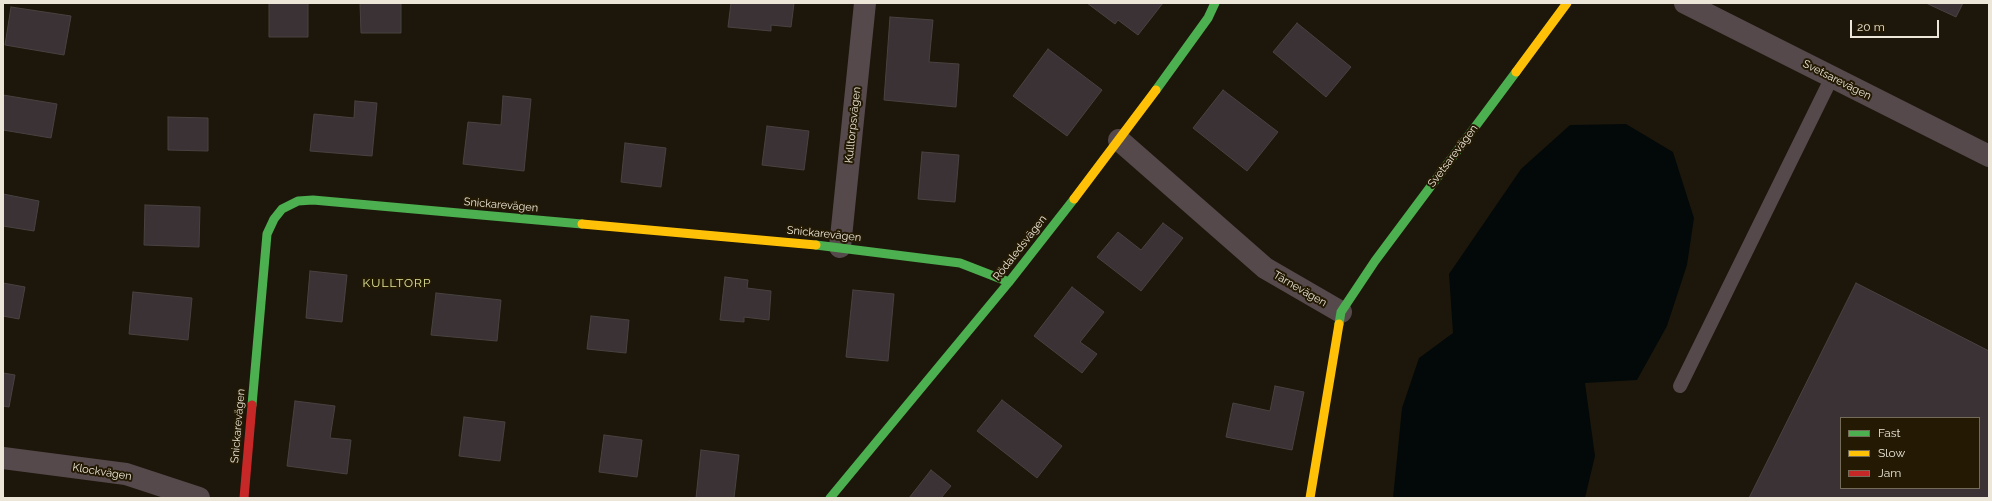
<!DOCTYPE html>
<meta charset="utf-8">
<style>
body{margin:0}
#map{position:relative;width:1992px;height:501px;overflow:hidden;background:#1d170b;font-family:Raleway,sans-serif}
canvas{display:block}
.frame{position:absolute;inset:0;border:4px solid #ece6d8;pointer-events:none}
.legend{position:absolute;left:1840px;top:417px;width:140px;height:72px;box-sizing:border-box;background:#241a04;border:1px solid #746c59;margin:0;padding:5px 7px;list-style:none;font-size:12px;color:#ece6d8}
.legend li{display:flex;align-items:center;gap:8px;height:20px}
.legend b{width:20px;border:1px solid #746c59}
.scale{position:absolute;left:1850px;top:20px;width:89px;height:18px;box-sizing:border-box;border:2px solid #ece6d8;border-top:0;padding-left:5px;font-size:12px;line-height:14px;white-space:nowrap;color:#ece6d8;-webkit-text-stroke:3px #241a04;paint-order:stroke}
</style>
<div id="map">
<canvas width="1992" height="501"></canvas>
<div class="frame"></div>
<ul class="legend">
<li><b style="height:5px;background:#4caf50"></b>Fast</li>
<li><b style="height:5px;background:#ffc107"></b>Slow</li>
<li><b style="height:5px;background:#c62828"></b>Jam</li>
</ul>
<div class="scale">20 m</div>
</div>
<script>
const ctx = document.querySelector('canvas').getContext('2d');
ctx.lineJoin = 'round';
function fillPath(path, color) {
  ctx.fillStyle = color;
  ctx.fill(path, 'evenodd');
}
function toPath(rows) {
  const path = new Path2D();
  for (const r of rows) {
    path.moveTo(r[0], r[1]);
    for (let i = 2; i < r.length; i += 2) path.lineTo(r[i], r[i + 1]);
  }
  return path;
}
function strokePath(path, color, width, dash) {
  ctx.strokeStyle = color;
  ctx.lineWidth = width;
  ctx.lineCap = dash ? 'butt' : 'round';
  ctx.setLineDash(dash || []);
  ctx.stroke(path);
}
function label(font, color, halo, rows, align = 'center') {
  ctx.font = font + ' Raleway,sans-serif';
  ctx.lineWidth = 4;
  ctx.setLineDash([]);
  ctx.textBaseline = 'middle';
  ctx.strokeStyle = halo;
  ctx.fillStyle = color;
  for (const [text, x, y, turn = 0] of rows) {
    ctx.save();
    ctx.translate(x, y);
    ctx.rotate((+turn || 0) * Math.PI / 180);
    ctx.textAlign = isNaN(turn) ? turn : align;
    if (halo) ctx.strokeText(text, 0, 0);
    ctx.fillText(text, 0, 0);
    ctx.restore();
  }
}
const water = toPath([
 [1626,124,1673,152,1694,218,1687,265,1667,326,1637,380,1585,383,1595,456,1585,498,1393,498,1402,408,1419,358,1453,333,1449,274,1521,169,1570,125]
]);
const building = toPath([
 [269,3,308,3,308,37,269,37,269,3],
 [360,3,401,3,401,33,361,33,360,3],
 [731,3,794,3,791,27,771,25,771,31,728,27,731,3],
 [1087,3,1163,3,1138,35,1118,20,1115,24,1087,3],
 [1926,3,1963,3,1956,17,1926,3],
 [11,7,71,16,64,55,5,45,11,7],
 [890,17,933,20,929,62,959,64,956,107,884,100,890,17],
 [1297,23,1351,67,1326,97,1273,52,1297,23],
 [1048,49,1102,90,1067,136,1013,96,1048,49],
 [1223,90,1278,132,1247,171,1193,128,1223,90],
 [3,95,57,104,51,138,3,130,3,95],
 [503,96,531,99,524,171,463,164,468,122,501,125,503,96],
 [355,101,377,103,372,156,310,151,314,114,354,118,355,101],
 [168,117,208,118,208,151,168,150,168,117],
 [767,126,809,131,804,170,762,165,767,126],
 [625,143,666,148,661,187,621,182,625,143],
 [922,152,959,155,955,202,918,199,922,152],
 [3,194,39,201,34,231,3,226,3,194],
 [145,205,200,207,199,247,144,245,145,205],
 [1163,223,1183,238,1141,291,1097,257,1118,232,1141,250,1163,223],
 [310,271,347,275,342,322,306,318,310,271],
 [725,277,748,280,747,288,771,291,769,320,744,317,744,322,720,320,725,277],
 [3,283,25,287,19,319,3,316,3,283],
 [1856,283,1989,351,1989,498,1749,498,1856,283],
 [1841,418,1979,418,1979,488,1841,488,1841,418],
 [1072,287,1104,312,1080,342,1097,354,1082,373,1034,336,1072,287],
 [853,290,894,294,888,361,846,357,853,290],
 [133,292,192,298,188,340,129,334,133,292],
 [436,293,501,300,497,341,431,335,436,293],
 [591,316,629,320,626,353,587,349,591,316],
 [3,373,15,375,9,407,3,406,3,373],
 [1275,386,1304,392,1292,450,1226,437,1233,403,1270,411,1275,386],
 [1002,400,1062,446,1037,478,977,431,1002,400],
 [295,401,335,406,330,438,351,440,347,474,287,466,295,401],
 [464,417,505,422,500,461,459,456,464,417],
 [604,435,642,440,637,477,599,472,604,435],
 [701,450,739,455,734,498,696,498,701,450],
 [931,470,951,486,941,498,909,498,931,470]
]);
const lane = toPath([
 [1680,386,1832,77]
]);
const street = toPath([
 [1685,3,1989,156],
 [1119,140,1265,268,1341,312],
 [840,247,865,3],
 [3,458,126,474,199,498]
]);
const fast = toPath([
 [1156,90,1208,18,1215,3],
 [816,245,960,263,1009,282],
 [1339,324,1341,312,1375,261,1516,72],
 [252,405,267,234,274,219,282,209,298,201,313,200,582,224],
 [830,498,1009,282,1074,199]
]);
const slow = toPath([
 [1516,72,1567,3],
 [1074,199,1156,90],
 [582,224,816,245],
 [1310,498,1339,324]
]);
const jam = toPath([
 [244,498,252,405]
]);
const streetNames = [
 ["Svetsarevägen",1837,80,27],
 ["Kulltorpsvägen",853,125,-84],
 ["Svetsarevägen",1453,156,-53],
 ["Snickarevägen",501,205,5],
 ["Snickarevägen",824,234,6],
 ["Rödaledsvägen",1020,248,-52],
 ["Tärnevägen",1300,289,30],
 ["Snickarevägen",238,426,-85],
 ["Klockvägen",102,472,9]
];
const neighbourhoodNames = [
 ["KULLTORP",397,283]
];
fillPath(water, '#030909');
fillPath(building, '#3a3235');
strokePath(building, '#484241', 1);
strokePath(lane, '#56494b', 14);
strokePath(street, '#56494b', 22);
strokePath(fast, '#4caf50', 9);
strokePath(slow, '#ffc107', 9);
strokePath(jam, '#c62828', 9);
label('11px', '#ece6d8', '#241a04', streetNames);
ctx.letterSpacing = '1px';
label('12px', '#dee597', '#241a04', neighbourhoodNames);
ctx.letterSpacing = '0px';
</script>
